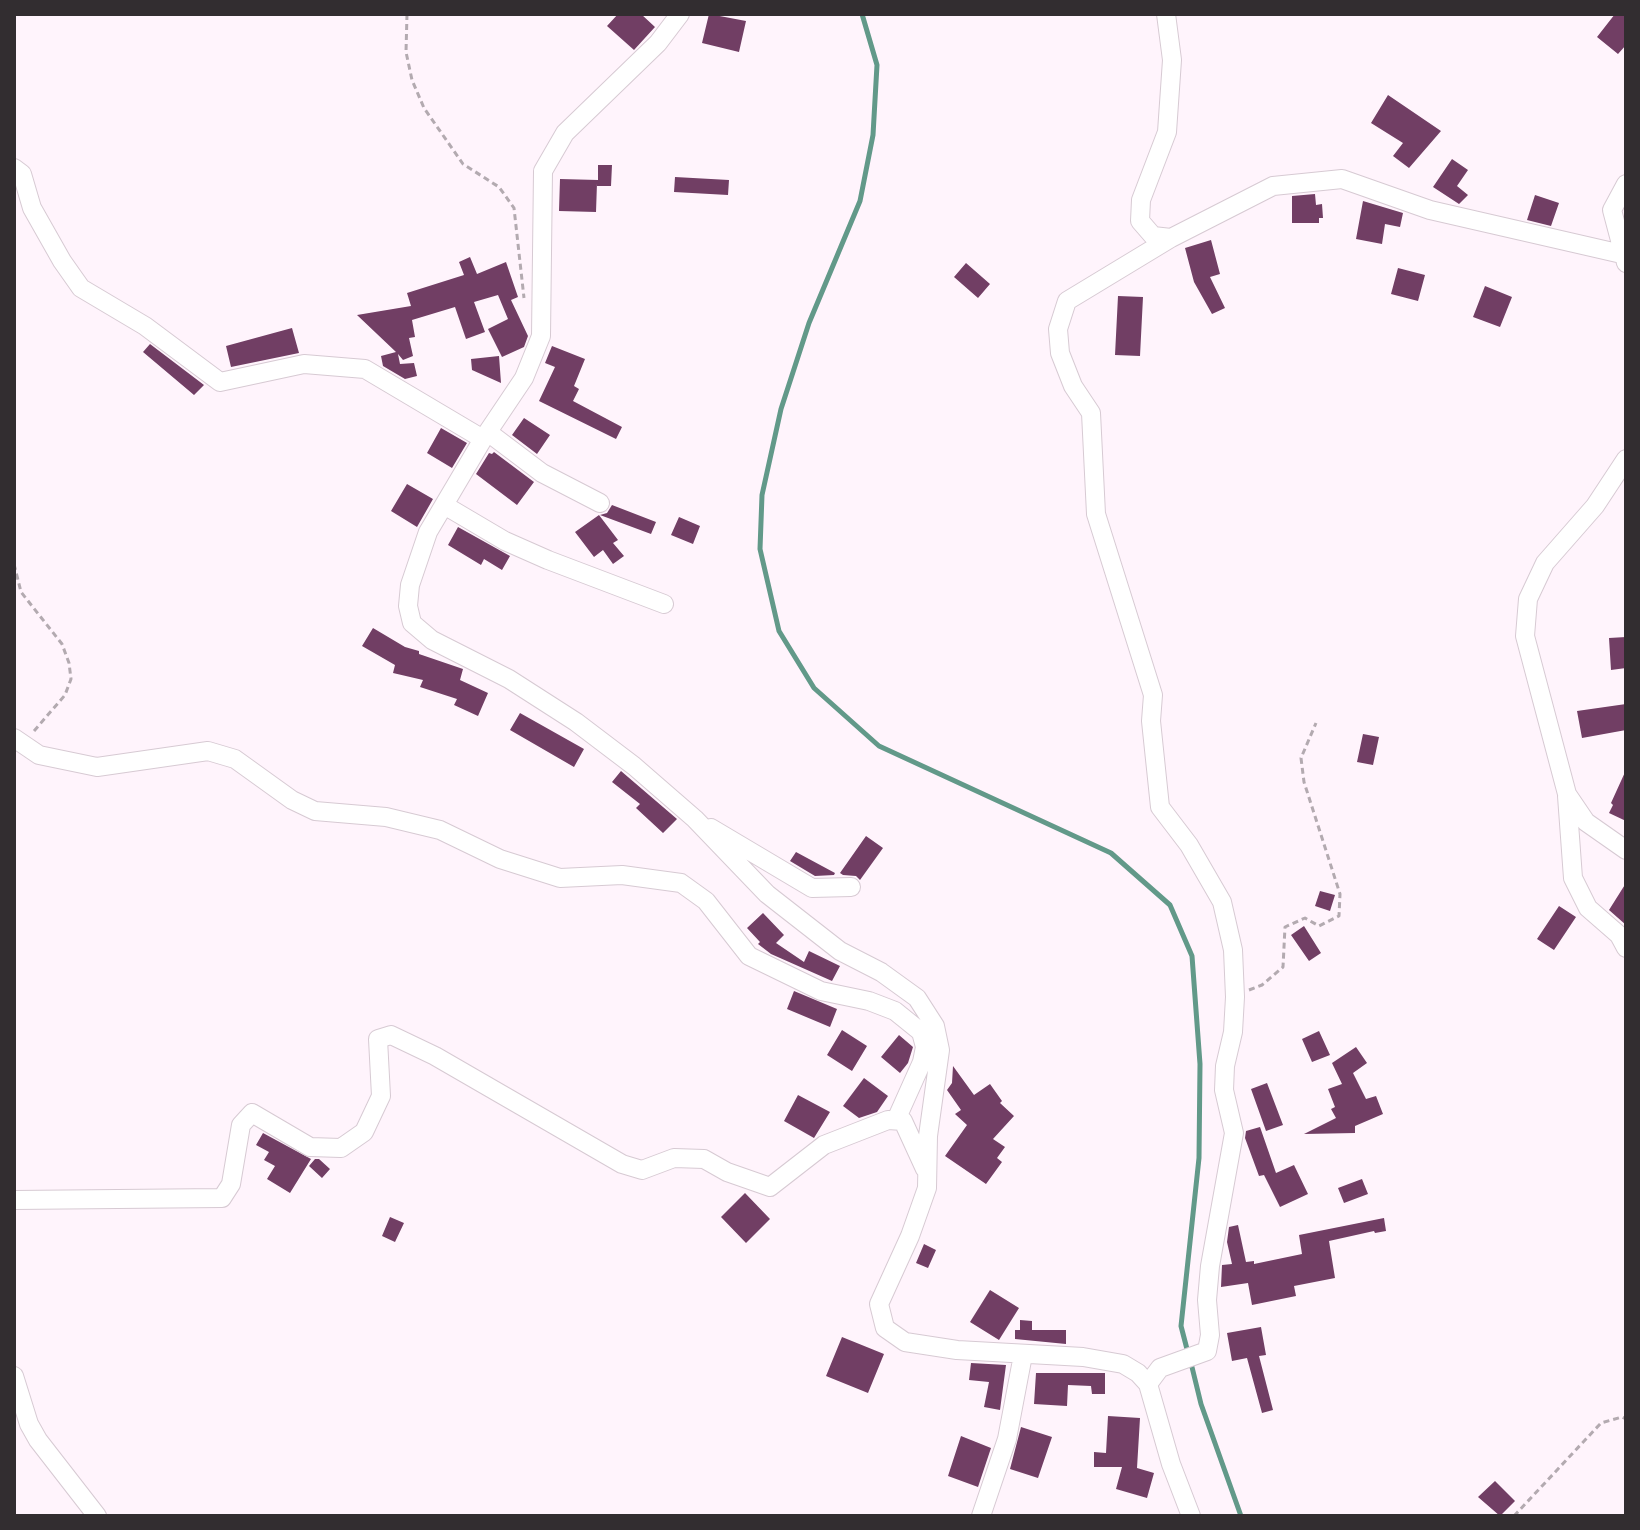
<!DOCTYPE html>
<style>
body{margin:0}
#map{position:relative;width:1640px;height:1530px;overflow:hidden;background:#fff4fc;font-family:"Titillium Web",sans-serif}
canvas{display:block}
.frame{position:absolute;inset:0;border:16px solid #322d30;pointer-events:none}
</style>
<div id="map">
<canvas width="1640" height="1530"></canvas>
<div class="frame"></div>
</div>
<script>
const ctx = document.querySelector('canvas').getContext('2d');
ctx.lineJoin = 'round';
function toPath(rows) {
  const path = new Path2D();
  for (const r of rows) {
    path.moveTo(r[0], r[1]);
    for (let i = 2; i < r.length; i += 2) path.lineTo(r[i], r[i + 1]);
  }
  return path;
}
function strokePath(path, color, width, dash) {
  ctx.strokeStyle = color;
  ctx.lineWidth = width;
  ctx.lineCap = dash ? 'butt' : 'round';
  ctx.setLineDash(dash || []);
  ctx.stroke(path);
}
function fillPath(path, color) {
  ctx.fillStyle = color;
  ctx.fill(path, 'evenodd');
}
const stream = toPath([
 [862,14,877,65,873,135,860,201,809,323,781,409,762,495,760,549,779,631,814,688,879,746,1111,853,1170,905,1192,956,1200,1064,1199,1158,1181,1326,1188,1353],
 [1191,1363,1201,1404,1241,1516]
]);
const building = toPath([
 [618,14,641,14,655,27,634,50,607,26],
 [709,14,746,21,739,52,702,43],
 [1615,14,1626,14,1626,45,1618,54,1597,37],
 [1388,95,1441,131,1409,168,1393,156,1403,143,1371,123],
 [1452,159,1468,170,1457,186,1468,195,1459,204,1433,187],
 [598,165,612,165,611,186,597,186,597,183,596,212,559,211,560,179,598,180],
 [675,177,729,180,728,195,674,192],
 [1315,194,1316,205,1322,204,1323,218,1319,218,1319,223,1292,223,1292,196],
 [1535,195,1559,203,1551,226,1527,220],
 [1363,201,1403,213,1400,227,1385,224,1382,244,1356,239],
 [1211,240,1220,274,1210,277,1225,308,1212,314,1194,282,1185,248],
 [470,257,477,274,506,262,518,297,511,300,528,336,524,347,502,357,488,329,508,319,498,295,474,302,485,332,466,339,455,307,412,320,415,337,409,338,413,356,403,360,398,354,400,364,414,363,417,376,405,379,383,366,381,356,396,352,357,315,411,306,407,293,464,275,459,262],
 [966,263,990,284,978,298,954,277],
 [1398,268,1425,275,1418,301,1391,294],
 [1485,286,1512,297,1500,327,1473,317],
 [1118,296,1143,297,1140,356,1115,355],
 [292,328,299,353,231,367,226,346],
 [150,344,204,385,194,395,143,352],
 [552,346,585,359,574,386,579,389,573,401,622,427,616,439,539,401,555,367,545,363],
 [499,356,501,383,472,370,471,359],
 [524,418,550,435,537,454,512,435],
 [441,428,467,443,452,468,427,453],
 [494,452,534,482,517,505,476,474,489,453,492,454],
 [407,484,433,499,417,527,391,511],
 [612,505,656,522,651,534,600,515,607,513],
 [599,515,618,540,613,543,624,556,613,564,603,550,594,557,575,532],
 [679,517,700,526,693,544,671,535],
 [458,527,510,556,502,570,484,559,481,565,448,545],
 [373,628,405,647,419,651,419,654,463,669,460,680,488,693,478,716,454,705,457,699,420,687,423,680,393,673,395,665,362,646],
 [1626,637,1626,668,1611,670,1609,638],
 [1626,704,1626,730,1582,738,1577,711],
 [520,713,584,749,574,767,510,730],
 [1363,734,1379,737,1373,765,1357,762],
 [1626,770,1626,821,1609,813,1613,805,1611,803],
 [621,771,677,819,663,833,636,808,640,804,612,782],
 [866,836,883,848,860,880,856,876,843,875,840,873],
 [796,852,835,873,834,875,815,876,790,861],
 [1626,883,1626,925,1609,910],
 [1320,891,1335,895,1330,911,1315,906],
 [1559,906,1576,917,1554,950,1537,939],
 [763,913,784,935,776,943,804,962,809,951,840,966,832,981,771,954,758,944,760,942,747,928],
 [1304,926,1321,953,1309,961,1291,935],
 [794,991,837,1009,830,1027,787,1009],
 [842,1030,867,1046,852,1071,827,1055],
 [1319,1031,1330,1055,1312,1062,1302,1039],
 [899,1035,913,1047,908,1063,900,1073,881,1057],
 [1356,1047,1367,1063,1353,1073,1366,1099,1376,1096,1383,1114,1355,1126,1355,1133,1304,1134,1336,1118,1331,1109,1335,1107,1328,1089,1342,1084,1332,1063],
 [953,1066,974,1095,990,1084,1002,1101,1000,1103,1014,1116,993,1139,1005,1147,997,1158,1002,1162,986,1184,945,1156,967,1125,955,1114,961,1110,947,1090,952,1083],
 [864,1078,888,1096,877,1112,859,1118,843,1106],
 [1267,1083,1283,1125,1266,1131,1251,1089],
 [798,1095,830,1112,814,1138,784,1121],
 [1260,1127,1276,1173,1294,1165,1308,1194,1280,1207,1264,1175,1259,1176,1245,1138,1246,1131],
 [263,1133,311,1159,290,1193,267,1179,275,1166,264,1160,269,1152,256,1145],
 [315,1159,319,1159,330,1169,322,1178,309,1166],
 [1362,1179,1368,1194,1344,1203,1338,1188],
 [745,1193,770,1219,746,1243,721,1217],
 [390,1217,404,1223,395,1242,382,1236],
 [1384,1218,1386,1231,1375,1233,1374,1231,1329,1241,1335,1278,1294,1286,1296,1296,1252,1305,1248,1283,1221,1287,1222,1265,1232,1264,1227,1242,1229,1227,1238,1225,1246,1262,1254,1261,1254,1264,1302,1254,1299,1235],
 [924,1244,936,1250,928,1268,916,1263],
 [990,1290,1019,1308,999,1340,970,1322],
 [1020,1320,1032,1321,1032,1330,1066,1330,1066,1344,1015,1339,1015,1330,1020,1330],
 [1261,1327,1266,1355,1259,1356,1273,1410,1262,1413,1247,1358,1232,1361,1227,1333],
 [842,1337,884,1354,868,1393,826,1376],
 [971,1363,1006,1365,1000,1410,984,1407,989,1382,969,1380],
 [1036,1373,1105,1373,1105,1394,1092,1394,1091,1386,1068,1385,1067,1406,1034,1404],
 [1108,1416,1140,1418,1137,1468,1154,1473,1147,1498,1116,1489,1122,1467,1094,1467,1094,1452,1106,1453],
 [1021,1427,1052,1437,1038,1478,1010,1469],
 [961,1436,991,1448,978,1487,948,1476],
 [1495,1481,1515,1501,1500,1516,1478,1497]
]);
const path = toPath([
 [407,14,406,52,412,80,424,108,463,164,499,187,514,208,524,298],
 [14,564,21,592,62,644,69,663,71,679,65,695,34,731],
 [1249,990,1262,985,1283,967,1285,927,1305,918,1319,926,1339,916,1340,894,1304,782,1301,758,1316,723],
 [1514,1516,1601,1423,1622,1417,1626,1419]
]);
const minor = toPath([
 [680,14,658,43,565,133,543,171,541,336,524,378,483,439,428,532,410,585,408,606,412,623,432,640,509,679,576,722,634,766,695,819,767,894,840,951,881,972,917,998,935,1026,940,1050,928,1136,927,1188,910,1236,879,1304,885,1328,905,1342,957,1350,1083,1357,1123,1364,1138,1373,1148,1384,1171,1464,1191,1516],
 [14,168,22,174,32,208,62,261,81,288,145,326,220,382,304,364,365,369,483,439],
 [1626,184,1612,210,1626,263],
 [1171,238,1273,186,1342,179,1430,210,1626,255],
 [489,433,542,473,600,503],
 [1626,459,1595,506,1545,563,1528,599,1525,636,1567,794,1586,822,1626,850],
 [444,505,505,541,548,560,664,604],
 [14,738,39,755,97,767,208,751,235,759,292,800,315,811,386,817,440,830,500,859,560,878,622,875,681,883,706,901,749,956,821,991,869,1001,895,1011,921,1032,925,1047,922,1062,896,1120],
 [1567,796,1573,878,1588,908,1619,935,1626,948],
 [711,828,812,888,851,887],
 [14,1200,222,1198,231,1184,241,1125,252,1113,310,1147,341,1148,364,1132,381,1096,378,1039,391,1035,435,1056,622,1164,642,1170,674,1158,704,1159,727,1172,770,1187,824,1145,888,1120,903,1121,925,1169],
 [14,1376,29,1424,38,1440,97,1516],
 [1148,1384,1160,1368,1207,1351,1210,1335,1207,1300,1210,1266,1234,1133,1224,1090,1225,1066,1233,1032,1235,997,1233,950,1222,902,1189,845,1160,807,1151,721,1153,695,1096,514,1091,413,1073,386,1060,353,1058,329,1067,301,1171,238,1153,236,1140,221,1141,200,1167,132,1172,60,1166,14],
 [981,1516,1007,1439,1023,1355]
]);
strokePath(stream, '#629989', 5);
fillPath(building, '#713e64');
strokePath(minor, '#d7cad3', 20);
strokePath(path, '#b3aab0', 3, [6, 4]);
strokePath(minor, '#fff', 18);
</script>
